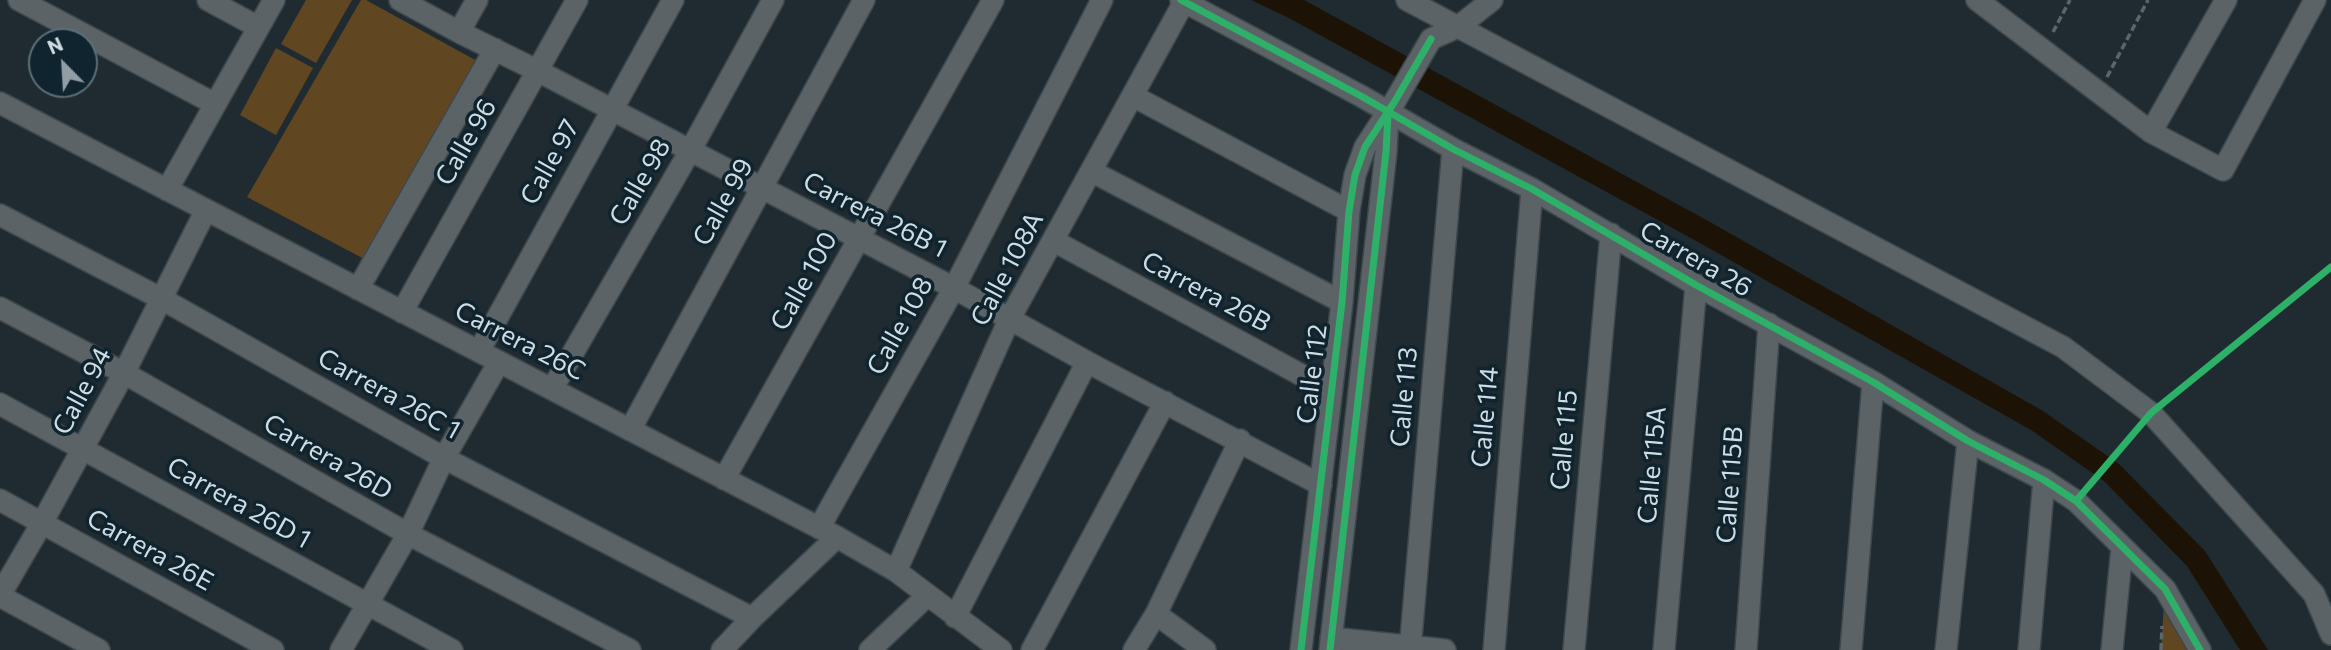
<!DOCTYPE html>
<style>
body{margin:0}
#map{position:relative;width:2331px;height:650px;overflow:hidden;background:#202b31;font-family:Commissioner,sans-serif}
canvas{display:block}
.north{position:absolute;left:28px;top:28px;width:70px;height:70px;box-sizing:border-box;background:#0f242e;border:2px solid #5c6e76;border-radius:50%;rotate:336deg;font-size:19px;font-weight:700;line-height:28px;text-align:center;color:#d0dce3}
.north::after{content:'';display:block;margin:auto;width:24px;height:32px;background:#929ea5;clip-path:polygon(50% 0,100% 100%,50% 72%,0 100%)}
</style>
<div id="map">
<canvas width="2331" height="650"></canvas>
<div class="north">N</div>
</div>
<script>
const ctx = document.querySelector('canvas').getContext('2d');
ctx.lineJoin = 'round';
function fillPath(path, color) {
  ctx.fillStyle = color;
  ctx.fill(path, 'evenodd');
}
function toPath(rows) {
  const path = new Path2D();
  for (const r of rows) {
    path.moveTo(r[0], r[1]);
    for (let i = 2; i < r.length; i += 2) path.lineTo(r[i], r[i + 1]);
  }
  return path;
}
function strokePath(path, color, width, dash) {
  ctx.strokeStyle = color;
  ctx.lineWidth = width;
  ctx.lineCap = dash ? 'butt' : 'round';
  ctx.setLineDash(dash || []);
  ctx.stroke(path);
}
function label(font, color, halo, rows, align = 'center') {
  ctx.font = font + ' Commissioner,sans-serif';
  ctx.lineWidth = 7;
  ctx.setLineDash([]);
  ctx.textBaseline = 'middle';
  ctx.strokeStyle = halo;
  ctx.fillStyle = color;
  for (const [text, x, y, turn = 0] of rows) {
    ctx.save();
    ctx.translate(x, y);
    ctx.rotate((+turn || 0) * Math.PI / 180);
    ctx.textAlign = isNaN(turn) ? turn : align;
    if (halo) ctx.strokeText(text, 0, 0);
    ctx.fillText(text, 0, 0);
    ctx.restore();
  }
}
const green = toPath([
 [306,0,352,0,316,63,281,44],
 [361,0,366,0,477,61,368,261,247,197],
 [276,48,313,68,276,135,240,115],
 [2165,589,2200,650,2161,650]
]);
const water = toPath([
 [1251,0,1304,0,1710,222,2043,411,2119,464,2205,551,2268,650,2240,650,2187,566,2104,481,2031,430,1698,242,1287,17]
]);
const path = toPath([
 [2053,32,2070,0],
 [2107,77,2148,0],
 [2161,650,2162,626]
]);
const minor = toPath([
 [19,0,215,104],
 [208,0,258,27],
 [400,0,459,32,538,71,954,288,1087,362,1321,485],
 [1181,0,1361,96,1453,149,1532,189,1696,285,1873,382,1968,441,2044,480,2076,501,2165,589,2200,650],
 [1407,0,2063,347,2151,413,2314,594,2331,634],
 [1977,0,2151,132,2223,170,2315,0],
 [459,32,477,0],
 [1133,96,1349,211],
 [0,103,837,537,896,571,1001,650],
 [2151,132,2226,0],
 [1091,171,1342,302],
 [167,190,274,0],
 [0,215,162,299,444,458,752,618],
 [1054,241,1331,391],
 [358,289,495,49],
 [0,308,124,373,408,534,630,650],
 [402,312,577,0],
 [479,351,673,0],
 [552,389,690,151,773,0],
 [0,404,452,650],
 [630,430,864,0],
 [724,479,993,0],
 [0,500,273,650],
 [819,528,954,288,1102,0],
 [896,571,1009,320,1184,2],
 [0,595,42,523,124,373,206,210],
 [0,596,99,650],
 [1156,614,1205,650],
 [955,617,1087,362],
 [1331,638,1445,650],
 [341,650,408,534,444,458,499,362],
 [722,650,752,618,837,537],
 [870,650,928,595],
 [1032,650,1165,402],
 [1134,650,1156,614,1240,440],
 [1301,650,1342,302,1349,211,1355,175,1365,147,1395,101,1431,39,1458,27,1492,0],
 [1330,650,1386,152,1388,114],
 [1410,650,1453,149],
 [1494,650,1532,189],
 [1574,650,1611,234],
 [1664,650,1696,285],
 [1746,650,1769,324],
 [1851,650,1873,382],
 [1946,650,1968,441],
 [2029,650,2044,480],
 [2112,650,2122,548]
]);
const cycleway = toPath([
 [1181,0,1361,96,1453,149,1532,189,1696,285,1873,382,1968,441,2044,480,2076,501,2165,589,2200,650],
 [2076,501,2151,413,2331,267],
 [1301,650,1342,302,1349,211,1355,175,1365,147,1395,101,1431,39],
 [1330,650,1386,152,1388,114]
]);
const streetNames = [
 ["Calle 96",466,142,-60],
 ["Calle 97",550,162,-61],
 ["Calle 98",640,182,-60],
 ["Calle 99",723,202,-61],
 ["Carrera 26B 1",875,215,27],
 ["Carrera 26",1696,259,30],
 ["Calle 108A",1007,269,-62],
 ["Calle 100",804,281,-61],
 ["Carrera 26B",1206,292,28],
 ["Calle 108",900,326,-61],
 ["Carrera 26C",520,341,27],
 ["Calle 112",1312,374,-83],
 ["Calle 94",82,391,-62],
 ["Carrera 26C 1",389,394,29],
 ["Calle 113",1404,397,-85],
 ["Calle 114",1485,417,-85],
 ["Calle 115",1564,440,-85],
 ["Carrera 26D",328,457,30],
 ["Calle 115A",1652,465,-85],
 ["Calle 115B",1730,485,-86],
 ["Carrera 26D 1",239,503,29],
 ["Carrera 26E",150,550,29]
];
fillPath(green, '#604721');
fillPath(water, '#1c1306');
strokePath(minor, '#3e484c', 24);
strokePath(path, '#5d6569', 3.5, [7, 3.5]);
strokePath(minor, '#5b6367', 21);
strokePath(cycleway, '#2db169', 7);
label('26px', '#d0dce3', '#0f242e', streetNames);
</script>
